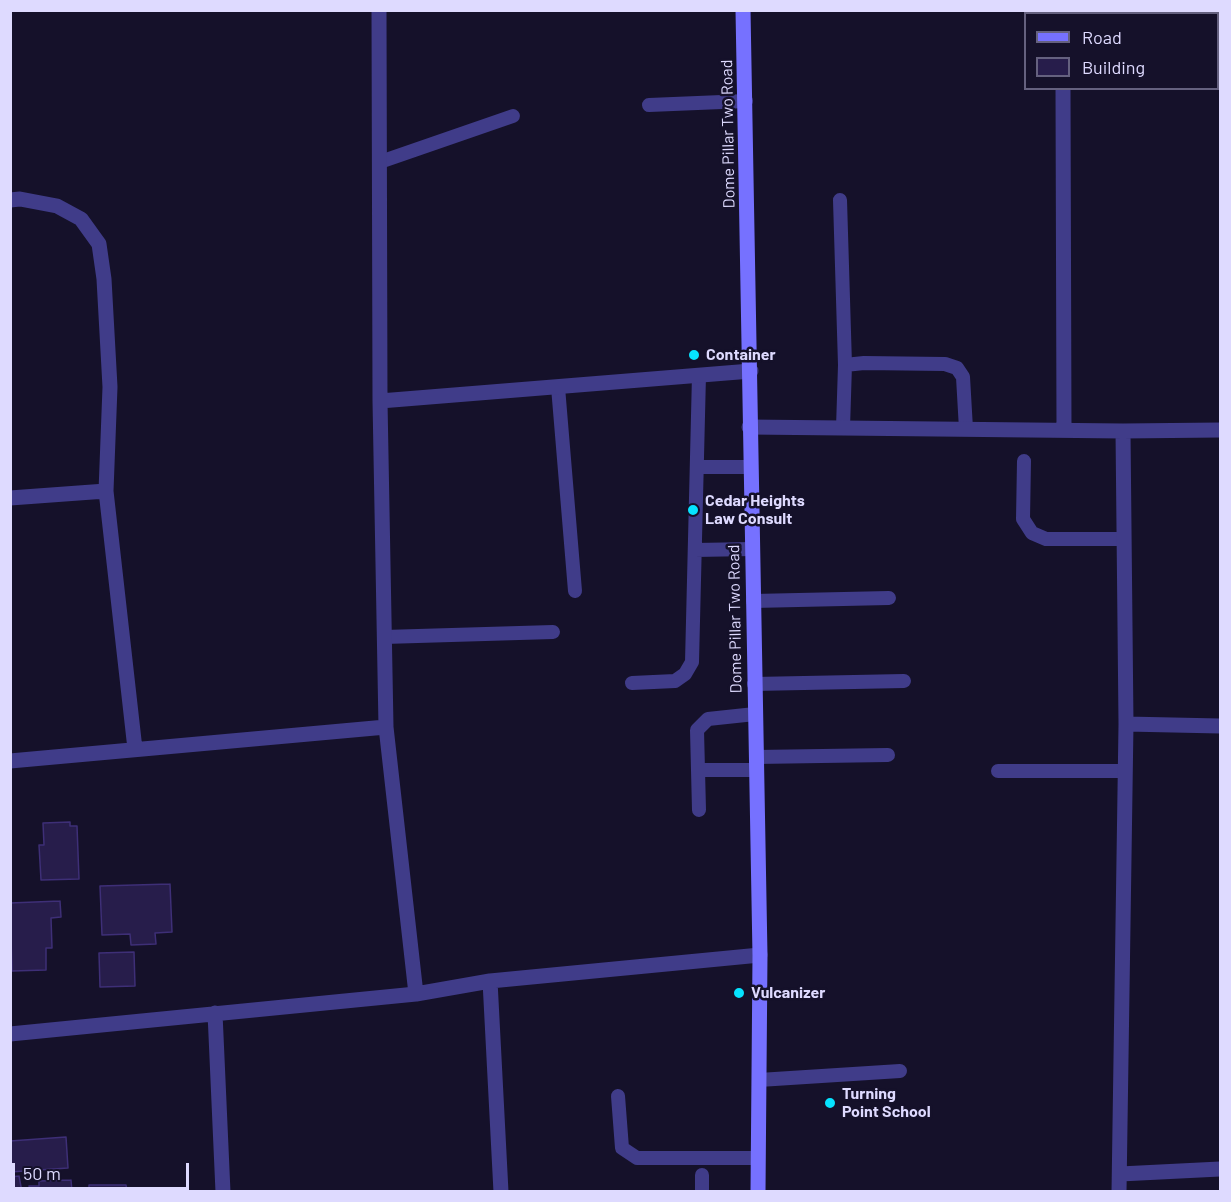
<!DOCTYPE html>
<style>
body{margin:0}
#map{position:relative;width:1231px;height:1202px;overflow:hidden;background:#15112a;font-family:Barlow,sans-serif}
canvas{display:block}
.frame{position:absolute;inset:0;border:12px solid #dedaff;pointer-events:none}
.legend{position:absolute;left:1024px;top:12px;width:195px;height:78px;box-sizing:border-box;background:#15112a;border:2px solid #65617f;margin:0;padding:8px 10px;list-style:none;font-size:18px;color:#dedaff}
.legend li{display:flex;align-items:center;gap:12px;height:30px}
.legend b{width:30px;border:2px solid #65617f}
.scale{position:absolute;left:12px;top:1163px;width:177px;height:27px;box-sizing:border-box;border:3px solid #dedaff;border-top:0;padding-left:8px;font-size:18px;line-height:21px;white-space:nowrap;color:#dedaff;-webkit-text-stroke:4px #15112a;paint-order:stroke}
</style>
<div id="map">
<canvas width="1231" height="1202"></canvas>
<div class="frame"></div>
<ul class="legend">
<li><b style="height:8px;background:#7671ff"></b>Road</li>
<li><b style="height:16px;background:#271d4b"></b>Building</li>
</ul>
<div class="scale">50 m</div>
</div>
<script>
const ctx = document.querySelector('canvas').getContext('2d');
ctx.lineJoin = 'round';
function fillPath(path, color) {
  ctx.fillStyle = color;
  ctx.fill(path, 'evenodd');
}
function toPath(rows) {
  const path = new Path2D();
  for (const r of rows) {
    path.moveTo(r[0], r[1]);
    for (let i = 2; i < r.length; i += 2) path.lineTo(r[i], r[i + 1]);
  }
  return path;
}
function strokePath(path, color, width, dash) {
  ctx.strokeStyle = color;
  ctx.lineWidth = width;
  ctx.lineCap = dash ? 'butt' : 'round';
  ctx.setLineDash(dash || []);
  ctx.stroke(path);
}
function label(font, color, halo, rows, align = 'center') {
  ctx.font = font + ' Barlow,sans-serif';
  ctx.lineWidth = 5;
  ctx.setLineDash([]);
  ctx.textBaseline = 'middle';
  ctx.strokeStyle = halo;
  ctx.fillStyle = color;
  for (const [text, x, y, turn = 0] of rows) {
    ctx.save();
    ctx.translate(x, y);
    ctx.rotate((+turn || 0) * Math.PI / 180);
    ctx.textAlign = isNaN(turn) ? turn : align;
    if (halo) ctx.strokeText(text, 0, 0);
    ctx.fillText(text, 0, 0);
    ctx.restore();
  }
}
const building = toPath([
 [70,822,70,826,77,826,79,879,41,880,39,845,44,845,43,823,70,822],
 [170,884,172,932,155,933,156,944,131,945,130,934,102,935,100,886,170,884],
 [60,901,61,917,51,918,52,948,46,948,46,970,12,971,10,903,60,901],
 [134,952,135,986,100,987,99,953,134,952],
 [66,1137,68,1168,10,1172,10,1141,66,1137],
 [19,1176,22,1192,10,1192,10,1177,19,1176],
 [71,1180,72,1192,30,1192,29,1186,39,1186,39,1181,71,1180],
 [89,1185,126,1185,127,1192,89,1192,89,1185]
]);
const lane = toPath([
 [649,105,746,101],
 [380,162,513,116],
 [840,200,845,365],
 [558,387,575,591],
 [843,428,845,365,864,363,945,364,957,368,963,377,966,429],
 [1024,461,1023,519,1032,533,1046,539,1124,539],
 [697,467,750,467],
 [695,550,752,549],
 [753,601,889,598],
 [384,637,553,632],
 [632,683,675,681,685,674,692,662,699,375],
 [754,684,904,681],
 [756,757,888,755],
 [698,770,756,770],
 [998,771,1125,771],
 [699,810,697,730,708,719,755,714],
 [759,1080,900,1071],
 [618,1096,622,1148,637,1158,758,1158],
 [702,1175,702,1192]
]);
const street = toPath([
 [379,10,380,401,386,727,416,994],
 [1063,10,1063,14],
 [1063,88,1064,430],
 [10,200,20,199,57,206,81,219,99,244,104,279,110,387,106,491,135,749],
 [380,401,751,371],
 [749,427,1123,431,1220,430],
 [10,498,106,491],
 [1126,724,1220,726],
 [10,761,386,727],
 [490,981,501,1192],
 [215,1013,223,1192],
 [10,1034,416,994,490,981,760,955],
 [1120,1174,1220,1169],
 [1119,1192,1126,724,1123,431]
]);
const secondary = toPath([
 [743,10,760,955,758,1192]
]);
const markers = [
 [694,355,6,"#06e3ff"],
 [693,510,6,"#06e3ff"],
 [739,993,6,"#06e3ff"],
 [830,1103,6,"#06e3ff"]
];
const streetNames = [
 ["Dome Pillar Two Road",728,134,-91],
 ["Dome Pillar Two Road",735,619,-91]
];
const poiNames = [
 ["Container",706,355],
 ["Cedar Heights",705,501],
 ["Law Consult",705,519],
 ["Vulcanizer",751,993],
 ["Turning",842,1094],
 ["Point School",842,1112]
];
fillPath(building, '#271d4b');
strokePath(building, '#3e2f77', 1.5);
strokePath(lane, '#403c89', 14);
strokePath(street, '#403c89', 15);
strokePath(secondary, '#7671ff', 15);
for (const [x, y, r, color] of markers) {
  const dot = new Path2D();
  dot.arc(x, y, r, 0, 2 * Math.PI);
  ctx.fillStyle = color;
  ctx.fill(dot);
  strokePath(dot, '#15112a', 2);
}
label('16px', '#dedaff', '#15112a', streetNames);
label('bold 16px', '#dedaff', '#15112a', poiNames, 'left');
</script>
